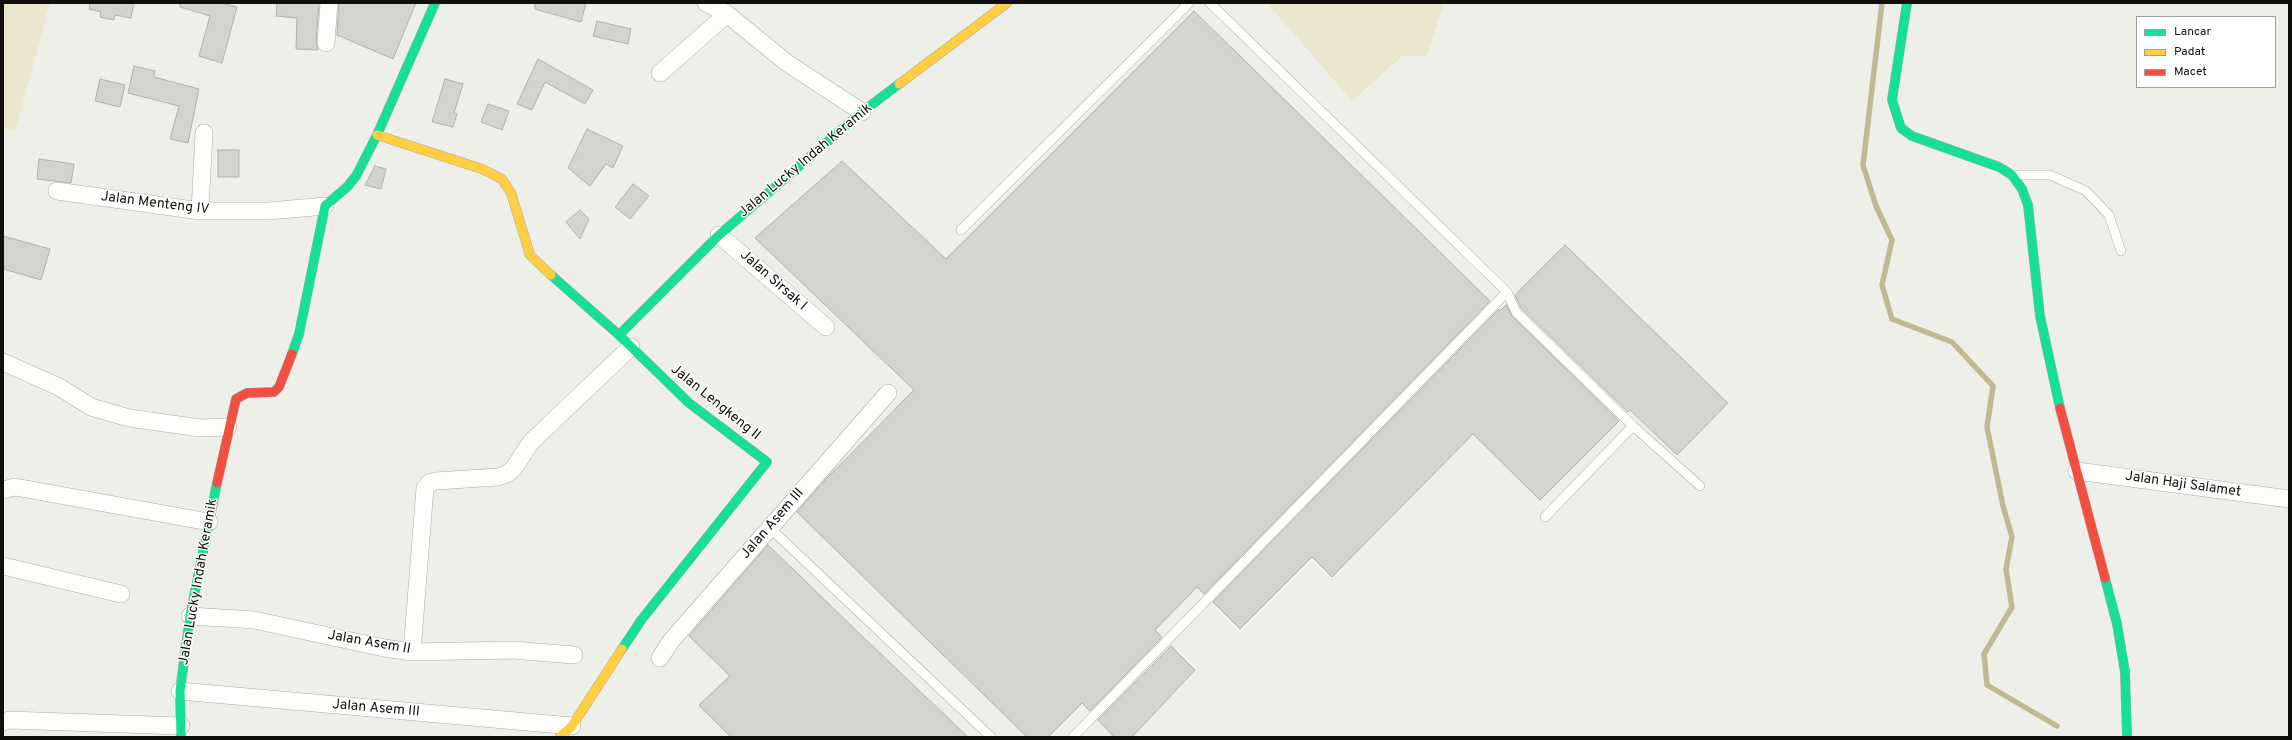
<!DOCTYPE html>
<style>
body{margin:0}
#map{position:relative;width:2292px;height:740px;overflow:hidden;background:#efefe9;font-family:Overpass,sans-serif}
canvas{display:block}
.frame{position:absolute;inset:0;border:4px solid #100f0c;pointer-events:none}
.legend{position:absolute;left:2136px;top:16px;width:140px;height:72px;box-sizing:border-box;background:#fff;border:1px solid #9f9f9e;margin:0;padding:5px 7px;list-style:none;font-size:12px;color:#100f0c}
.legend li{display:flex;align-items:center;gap:8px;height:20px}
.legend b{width:20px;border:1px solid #9f9f9e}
</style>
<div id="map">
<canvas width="2292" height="740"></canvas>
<div class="frame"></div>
<ul class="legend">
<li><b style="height:5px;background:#16e098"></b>Lancar</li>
<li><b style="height:5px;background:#ffcf43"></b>Padat</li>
<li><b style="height:5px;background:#f24e42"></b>Macet</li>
</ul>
</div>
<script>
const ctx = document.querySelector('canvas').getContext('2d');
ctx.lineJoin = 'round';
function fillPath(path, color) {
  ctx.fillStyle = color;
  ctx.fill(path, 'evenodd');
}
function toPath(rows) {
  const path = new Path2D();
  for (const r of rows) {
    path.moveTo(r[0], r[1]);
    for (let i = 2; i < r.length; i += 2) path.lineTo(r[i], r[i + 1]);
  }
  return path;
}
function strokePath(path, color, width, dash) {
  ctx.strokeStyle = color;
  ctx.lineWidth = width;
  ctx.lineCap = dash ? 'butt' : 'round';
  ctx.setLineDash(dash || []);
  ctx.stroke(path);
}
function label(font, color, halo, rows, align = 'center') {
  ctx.font = font + ' Overpass,sans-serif';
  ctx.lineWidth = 3;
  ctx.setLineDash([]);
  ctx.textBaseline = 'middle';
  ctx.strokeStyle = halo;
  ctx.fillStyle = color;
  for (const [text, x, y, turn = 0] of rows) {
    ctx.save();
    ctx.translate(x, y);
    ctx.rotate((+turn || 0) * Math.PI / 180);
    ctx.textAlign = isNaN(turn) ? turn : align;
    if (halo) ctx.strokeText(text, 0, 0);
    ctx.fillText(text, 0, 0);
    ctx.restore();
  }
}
const green = toPath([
 [3,3,50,3,15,132,3,127],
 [1267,3,1444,3,1427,56,1402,56,1352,101]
]);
const stream = toPath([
 [1882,3,1863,165,1876,206,1892,240,1882,285,1892,319,1952,342,1993,386,1987,427,2003,506,2012,537,2006,569,2012,607,1984,654,1987,685,2057,726]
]);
const building = toPath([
 [90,3,134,3,131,18,115,15,114,20,100,17,101,12,89,9,90,3],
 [180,3,221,3,237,7,222,63,199,56,210,16,180,7,180,3],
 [277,3,319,3,316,42,318,50,296,49,297,18,276,16,277,3],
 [339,3,416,3,393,59,337,35,339,3],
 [535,3,586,3,581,22,535,9,535,3],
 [1194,11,1490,301,1204,594,1197,587,1155,630,1162,637,1090,711,1082,703,1048,737,1027,737,797,512,825,480,914,390,755,238,842,161,946,259,1194,11],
 [597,21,631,29,628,44,593,36,597,21],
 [538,59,593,90,585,104,545,82,532,110,517,104,538,59],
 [134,66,155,71,154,77,199,89,188,143,170,139,179,106,128,93,134,66],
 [100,79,125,85,120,107,95,101,100,79],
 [445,79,463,84,454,113,457,114,453,127,432,122,445,79],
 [488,104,509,111,502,130,481,122,488,104],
 [587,129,623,146,613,168,606,164,590,186,568,168,587,129],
 [218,150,239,150,239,177,218,177,218,150],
 [39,159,74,164,71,183,37,179,39,159],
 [375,166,386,169,381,189,365,185,375,166],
 [633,184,649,196,630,219,615,207,633,184],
 [580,210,589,219,580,239,566,222,580,210],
 [3,236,50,249,41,280,3,269,3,236],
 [1565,245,1728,403,1677,455,1630,410,1628,412,1521,308,1515,295,1565,245],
 [1506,305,1512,316,1619,421,1540,500,1473,434,1332,577,1312,557,1240,629,1213,602,1498,310,1501,310,1506,305],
 [768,545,861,635,968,737,731,737,699,705,730,676,689,636,768,545],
 [1171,646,1195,670,1132,737,1114,737,1098,720,1171,646]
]);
const lane = toPath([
 [1210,3,1507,292,1516,312,1633,426,1700,486],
 [2014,175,2050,175,2086,191,2109,215,2121,251],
 [961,230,1189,3],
 [1545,517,1633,426],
 [770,528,991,737],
 [1073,737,1507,292]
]);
const street = toPath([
 [706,3,727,14,787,63,862,112],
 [326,43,329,3],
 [660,73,727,14],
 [57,191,200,211,269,211,325,206],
 [200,211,204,133],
 [719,235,826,327],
 [3,362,59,387,91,407,129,418,200,428,228,427],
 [2077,471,2289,499],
 [3,490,15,487,209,522],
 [3,566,121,594],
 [190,616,254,620,384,648,412,652,512,650,574,655],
 [412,652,425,488,429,483,436,481,498,477,507,474,514,468,531,442,631,347],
 [660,658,671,641,888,393],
 [180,691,572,726],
 [3,722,9,720,181,726]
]);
const fast = toPath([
 [1907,3,1892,100,1901,128,1912,136,1999,167,2012,175,2022,189,2028,205,2040,316,2060,408],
 [551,275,619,335,689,403,767,462,642,619,622,649],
 [619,335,719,235,862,112,899,84],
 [292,354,299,334,325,206,347,187,356,176,377,135,435,3],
 [2105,578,2117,624,2125,672,2127,737],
 [181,737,180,691,190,616,217,483]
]);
const slow = toPath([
 [899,84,1007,3],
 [377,135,482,169,502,179,511,193,530,255,551,275],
 [560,737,572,726,622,649]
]);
const jam = toPath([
 [2060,408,2105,578],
 [217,483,236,399,247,393,274,392,279,387,292,354]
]);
const streetNames = [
 ["Jalan Lucky Indah Keramik",806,161,-40],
 ["Jalan Menteng IV",155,204,7],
 ["Jalan Sirsak I",773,281,41],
 ["Jalan Lengkeng II",715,403,39],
 ["Jalan Haji Salamet",2183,485,8],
 ["Jalan Asem III",773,524,-49],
 ["Jalan Lucky Indah Keramik",199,582,-80],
 ["Jalan Asem II",369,643,10],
 ["Jalan Asem III",376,709,5]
];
fillPath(green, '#ebe7ce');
strokePath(stream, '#c0ba93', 5.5);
fillPath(building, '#d4d4cf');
strokePath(building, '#b1b1ad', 1);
strokePath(lane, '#ababa7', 10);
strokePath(street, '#ababa7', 18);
strokePath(fast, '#ababa7', 10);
strokePath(slow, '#ababa7', 10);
strokePath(jam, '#ababa7', 10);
strokePath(lane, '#fdfdfc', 9);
strokePath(street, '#fdfdfc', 17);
strokePath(fast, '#16e098', 9);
strokePath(slow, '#ffcf43', 9);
strokePath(jam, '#f24e42', 9);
label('14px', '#100f0c', '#fff', streetNames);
</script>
